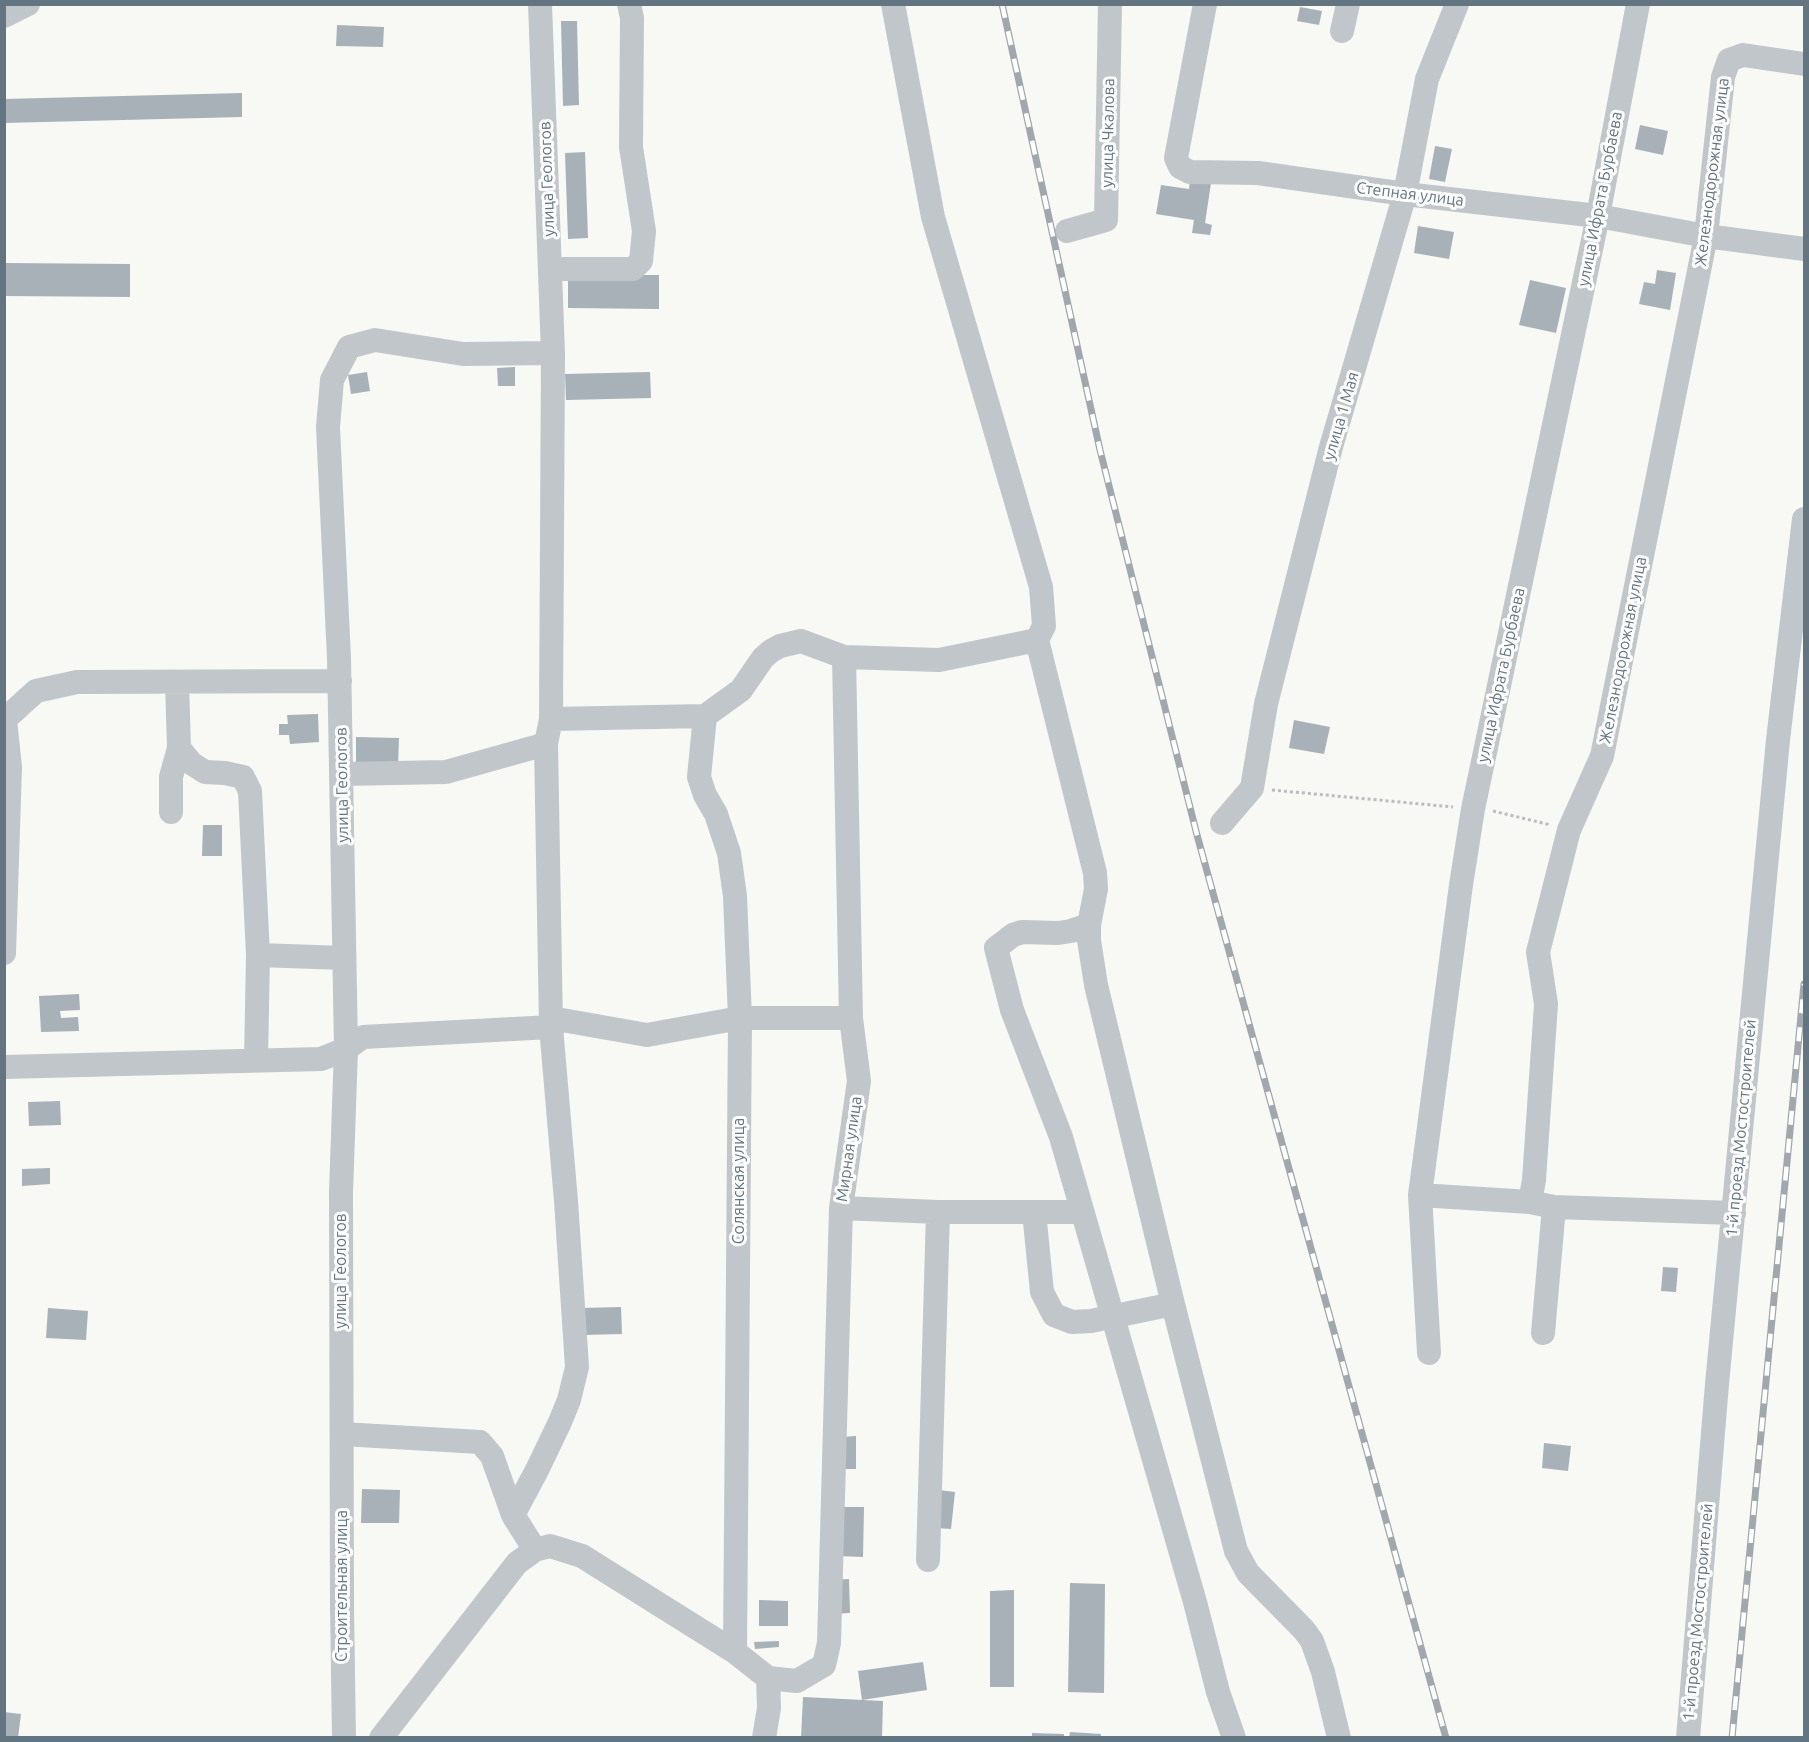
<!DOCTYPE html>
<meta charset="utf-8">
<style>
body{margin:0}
#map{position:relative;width:1809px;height:1742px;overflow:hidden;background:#f8f8f5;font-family:Ubuntu,sans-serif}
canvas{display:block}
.frame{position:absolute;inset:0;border:6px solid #627581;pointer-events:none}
</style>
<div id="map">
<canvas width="1809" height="1742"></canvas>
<div class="frame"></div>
</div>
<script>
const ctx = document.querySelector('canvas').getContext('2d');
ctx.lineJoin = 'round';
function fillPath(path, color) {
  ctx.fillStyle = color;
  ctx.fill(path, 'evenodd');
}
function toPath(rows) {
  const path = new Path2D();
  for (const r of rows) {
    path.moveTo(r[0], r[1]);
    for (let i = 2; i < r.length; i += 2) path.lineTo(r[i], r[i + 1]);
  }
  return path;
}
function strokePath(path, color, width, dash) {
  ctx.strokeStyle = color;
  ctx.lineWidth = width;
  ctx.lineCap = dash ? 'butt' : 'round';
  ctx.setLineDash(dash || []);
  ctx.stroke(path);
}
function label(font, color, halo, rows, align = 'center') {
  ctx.font = font + ' Ubuntu,sans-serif';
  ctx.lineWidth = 6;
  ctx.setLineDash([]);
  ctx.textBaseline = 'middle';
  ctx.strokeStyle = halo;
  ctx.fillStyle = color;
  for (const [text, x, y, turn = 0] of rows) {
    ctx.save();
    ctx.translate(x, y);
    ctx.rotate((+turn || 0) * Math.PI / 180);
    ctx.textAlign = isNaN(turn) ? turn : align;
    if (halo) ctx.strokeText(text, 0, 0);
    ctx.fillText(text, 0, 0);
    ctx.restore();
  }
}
const building = toPath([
 [1300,7,1322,11,1319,25,1297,21],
 [561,21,577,21,579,105,563,106],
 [337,25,384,27,383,47,336,46],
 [242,93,242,117,4,123,4,99],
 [1640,125,1668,131,1663,155,1635,149],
 [1435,146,1452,149,1445,182,1429,179],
 [585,152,588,238,568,239,565,153],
 [1190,180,1211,183,1205,223,1212,225,1210,235,1192,233,1194,220,1156,214,1161,185,1189,189],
 [1418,226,1454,232,1449,259,1414,253],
 [4,263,130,264,130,297,4,296],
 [1657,270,1676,273,1670,310,1639,304,1644,282,1655,284],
 [568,275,659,275,659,309,568,308],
 [1530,280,1566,288,1556,333,1519,325],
 [515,367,515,386,498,386,497,368],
 [367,372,370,391,351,394,348,375],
 [650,372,651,398,566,400,565,374],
 [318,714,319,742,290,744,289,735,279,735,279,724,288,724,287,715],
 [1294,720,1330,727,1324,754,1289,748],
 [356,737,399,738,398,766,356,765],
 [203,825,222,825,222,856,202,856],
 [79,994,80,1010,60,1011,61,1018,78,1017,79,1031,41,1032,39,996],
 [60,1101,61,1125,29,1126,28,1102],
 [50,1168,50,1184,22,1186,22,1169],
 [1663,1267,1678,1268,1676,1292,1661,1291],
 [621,1307,622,1334,583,1335,582,1308],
 [48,1308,88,1311,86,1340,46,1338],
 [856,1436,856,1469,841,1469,841,1437],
 [1544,1443,1571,1446,1568,1471,1542,1468],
 [362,1489,400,1490,399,1523,361,1523],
 [939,1490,955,1492,951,1529,935,1528],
 [839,1507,864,1507,863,1557,838,1556],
 [849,1579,850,1613,832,1614,831,1580],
 [1070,1583,1105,1584,1104,1693,1068,1692],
 [1014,1590,1014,1687,990,1687,990,1591],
 [759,1600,788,1601,788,1626,759,1626],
 [779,1641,779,1647,755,1649,754,1642],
 [923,1662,927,1690,862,1700,858,1671],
 [803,1697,883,1701,882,1738,801,1738],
 [4,1712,21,1714,18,1738,4,1738],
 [1070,1732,1101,1734,1101,1738,1069,1738],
 [1032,1733,1064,1734,1064,1738,1032,1738]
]);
const path = toPath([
 [1272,790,1453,807],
 [1493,811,1551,825]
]);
const minor = toPath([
 [893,4,933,217,1041,587,1044,626,1037,640,1095,873,1096,889,1089,925,1089,940,1096,985,1173,1304,1236,1551,1248,1573,1304,1630,1312,1641,1323,1672,1339,1738],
 [1205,4,1176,158,1180,167,1190,172,1258,173,1405,194,1598,216,1706,236,1804,249],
 [4,16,28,4],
 [1342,31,1348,4],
 [1067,231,1106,220,1110,4],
 [550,269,633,269,641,261,644,231,631,147,632,18,629,4],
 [177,682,179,748,191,763,205,772,225,773,243,777,250,791,258,955,256,1060],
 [705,716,699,777,705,795,716,814,729,853,735,896,740,1018,735,1652],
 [551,719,705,716,741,690,763,658,771,651,780,646,801,641,844,657,939,660,1037,640],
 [4,720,36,691,77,682,340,681],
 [342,774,446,772,546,744],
 [171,812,171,777,179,748],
 [1222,823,1252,788,1266,704,1331,447,1405,194,1427,79,1457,4],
 [1089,925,1071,931,1058,933,1022,932,1013,935,996,948,1012,1010,1061,1137,1195,1602,1218,1692,1234,1738],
 [4,953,10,767,5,720],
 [258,955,344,958],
 [4,1067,321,1059,346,1049,363,1037,551,1027,562,1020,647,1035,740,1018,851,1018],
 [1420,1195,1530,1202,1534,1180,1546,1004,1538,952,1569,830,1602,756,1706,236,1723,77,1729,60,1743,55,1804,64],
 [1530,1202,1554,1207,1734,1213],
 [841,1208,938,1212,1082,1212],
 [1034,1212,1042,1292,1054,1315,1072,1322,1091,1321,1173,1304],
 [1543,1333,1554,1207],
 [1429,1353,1420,1195,1461,885,1473,809,1598,216,1638,4],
 [342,1434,480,1442,492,1456,513,1515,535,1550],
 [513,1515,537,1470,560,1422,569,1400,577,1367,566,1201,551,1027,546,744,551,719,553,353,540,4],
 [928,1560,938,1212],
 [768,1678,797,1681,824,1665,829,1643,841,1208,859,1081,851,1018,844,657],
 [344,1738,342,1607,341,1193,346,1049,339,658,328,427,332,380,349,347,375,340,463,354,553,353],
 [381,1738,517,1563,535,1550,550,1546,582,1556,735,1652,768,1678,769,1708,764,1738],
 [1688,1738,1717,1384,1778,740,1804,519]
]);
const rail = toPath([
 [1002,4,1100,450,1197,835,1446,1738],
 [1732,1738,1804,984]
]);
const streetNames = [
 ["улица Чкалова",1108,133,-89],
 ["Железнодорожная улица",1712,172,-83],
 ["улица Геологов",547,179,-92],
 ["Степная улица",1410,194,7],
 ["улица Ифрата Бурбаева",1600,199,-79],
 ["улица 1 Мая",1341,416,-74],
 ["Железнодорожная улица",1623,650,-79],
 ["улица Ифрата Бурбаева",1501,675,-78],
 ["улица Геологов",342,785,-91],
 ["1-й проезд Мостостроителей",1741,1128,-85],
 ["Мирная улица",849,1149,-82],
 ["Солянская улица",739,1181,-90],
 ["улица Геологов",341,1271,-90],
 ["Строительная улица",342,1586,-90],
 ["1-й проезд Мостостроителей",1698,1612,-85]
];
fillPath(building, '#a8b1b7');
strokePath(path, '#b9bdc0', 3, [3, 3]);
strokePath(minor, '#c1c6ca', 24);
strokePath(rail, '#a0a8ae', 7);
strokePath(rail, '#fff', 4.5, [14]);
label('16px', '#627581', '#fff', streetNames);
</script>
